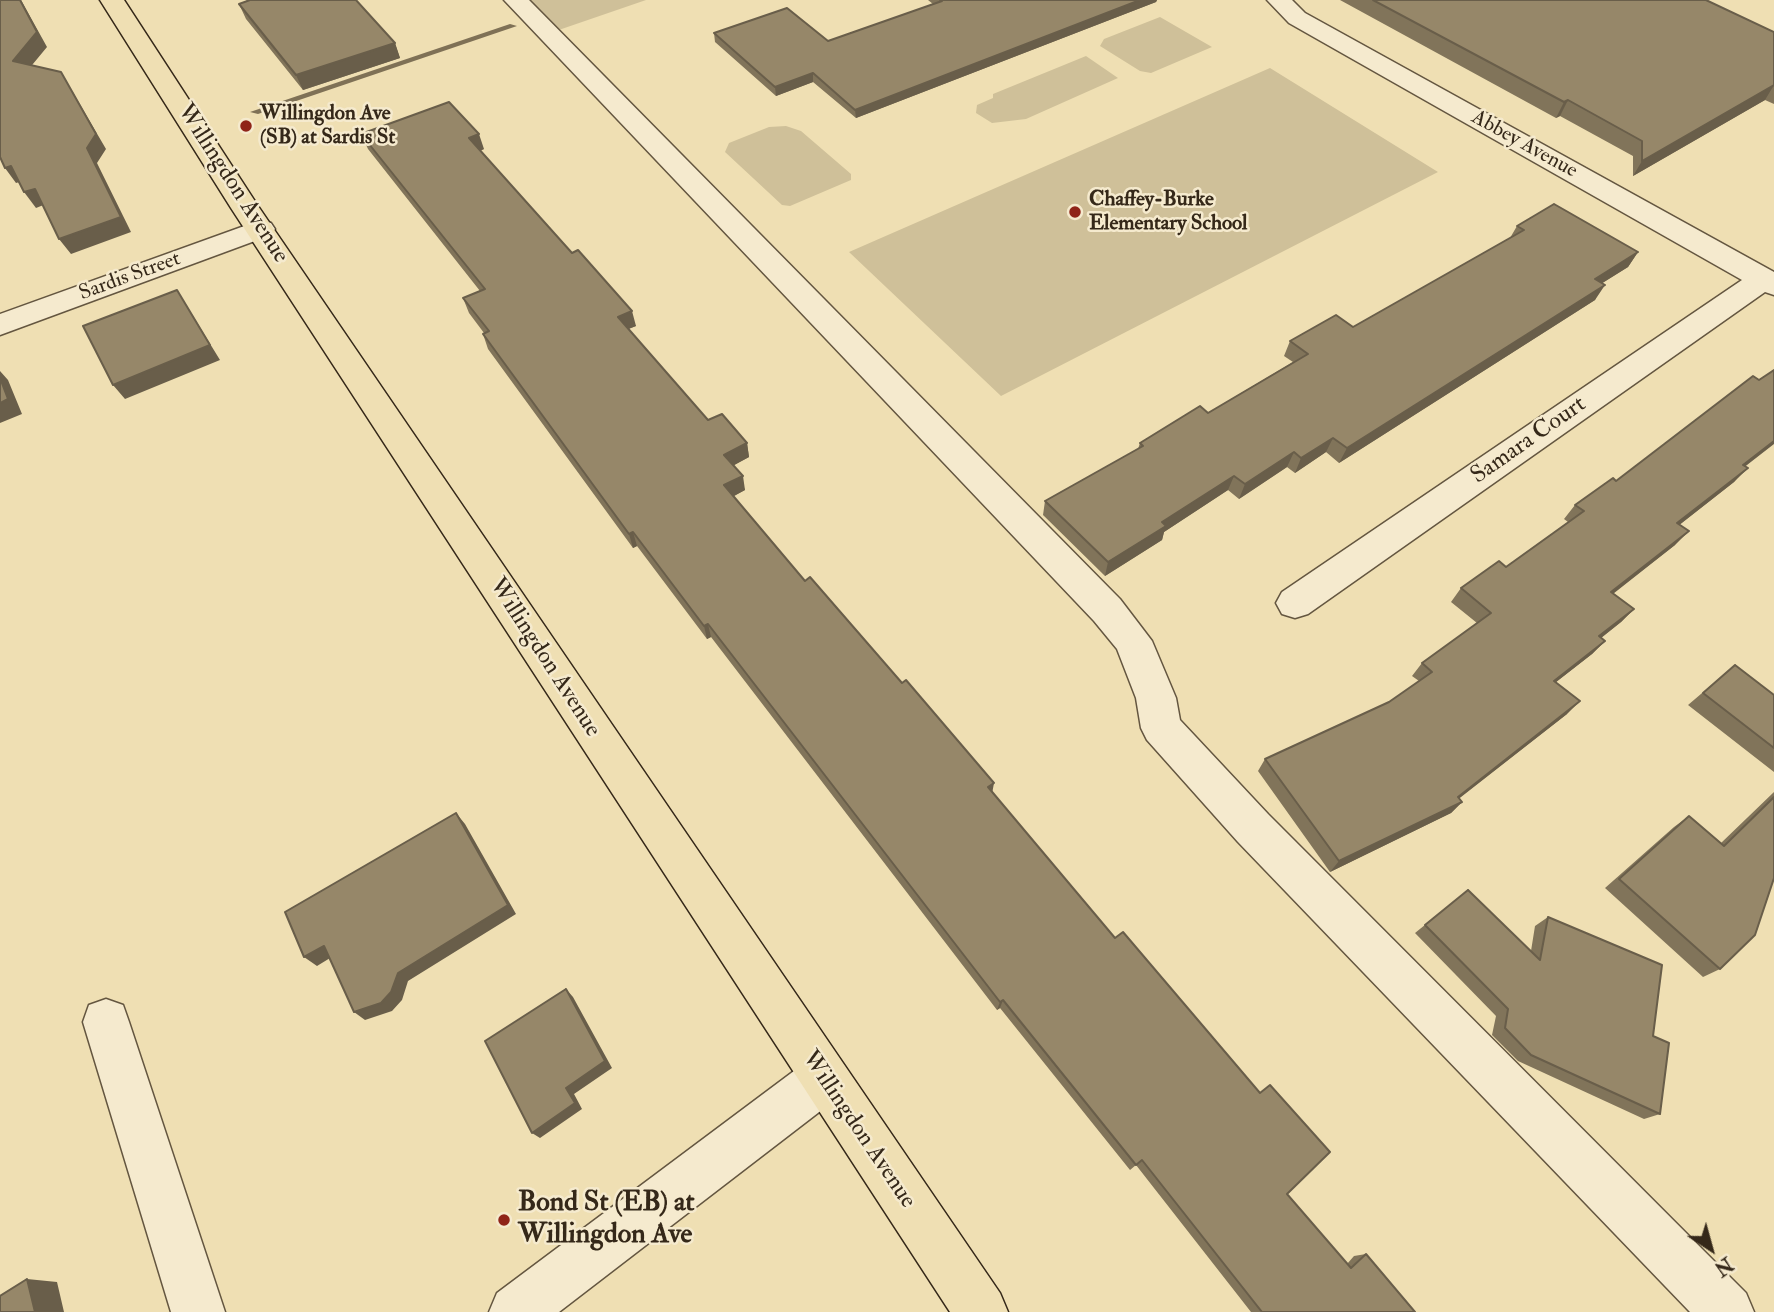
<!DOCTYPE html>
<style>
body{margin:0}
#map{position:relative;width:1774px;height:1312px;overflow:hidden;background:#efdfb3;font-family:"IM FELL Double Pica",serif}
canvas{display:block}
.north{position:absolute;left:1676px;top:1214px;width:70px;height:70px;-webkit-text-stroke:5px #f5eace;paint-order:stroke;rotate:144deg;font-size:19px;font-weight:700;line-height:28px;text-align:center;color:#352819}
.north::after{content:'';display:block;margin:auto;width:24px;height:32px;background:#352819;clip-path:polygon(50% 0,100% 100%,50% 72%,0 100%)}
</style>
<div id="map">
<canvas width="1774" height="1312"></canvas>
<div class="north">N</div>
</div>
<script>
const ctx = document.querySelector('canvas').getContext('2d');
ctx.lineJoin = 'round';
function fillPath(path, color) {
  ctx.fillStyle = color;
  ctx.fill(path, 'evenodd');
}
function toPath(rows) {
  const path = new Path2D();
  for (const r of rows) {
    path.moveTo(r[0], r[1]);
    for (let i = 2; i < r.length; i += 2) path.lineTo(r[i], r[i + 1]);
  }
  return path;
}
function strokePath(path, color, width, dash) {
  ctx.strokeStyle = color;
  ctx.lineWidth = width;
  ctx.lineCap = dash ? 'butt' : 'round';
  ctx.setLineDash(dash || []);
  ctx.stroke(path);
}
function label(font, color, halo, rows, align = 'center') {
  ctx.font = font + ' "IM FELL Double Pica",serif';
  ctx.lineWidth = 5;
  ctx.setLineDash([]);
  ctx.textBaseline = 'middle';
  ctx.strokeStyle = halo;
  ctx.fillStyle = color;
  for (const [text, x, y, turn = 0] of rows) {
    ctx.save();
    ctx.translate(x, y);
    ctx.rotate((+turn || 0) * Math.PI / 180);
    ctx.textAlign = isNaN(turn) ? turn : align;
    if (halo) ctx.strokeText(text, 0, 0);
    ctx.fillText(text, 0, 0);
    ctx.restore();
  }
}
const green = toPath([
 [516,0,646,0,550,33],
 [1160,17,1212,47,1151,73,1140,71,1100,46,1104,39],
 [1086,56,1118,78,1026,119,992,123,976,113,977,105,993,98,993,94],
 [1270,68,1438,172,1001,396,849,252],
 [786,126,801,131,851,174,851,180,790,206,782,205,725,152,729,143,769,127]
]);
const stream = toPath([
 [510,24,517,26,258,114,250,112,510,24]
]);
const minor = toPath([
 [504,0,529,0,1120,599,1152,641,1176,698,1180,720,1268,814,1746,1293,1754,1312,1690,1312,1238,842,1147,740,1141,728,1136,698,1117,649,1094,621,504,0],
 [1267,0,1292,0,1305,13,1774,272,1774,295,1765,292,1308,614,1295,618,1282,614,1276,603,1282,592,1742,280,1289,23,1267,0],
 [261,220,271,223,275,229,271,235,0,335,0,314,261,220],
 [106,999,123,1005,129,1022,225,1312,171,1312,83,1022,89,1005,106,999],
 [823,1055,840,1062,847,1079,840,1096,559,1312,489,1312,497,1293,806,1062,823,1055]
]);
const major = toPath([
 [100,0,124,0,258,206,1000,1293,1008,1312,950,1312,231,208,100,0]
]);
const wall = toPath([
 [246,0,356,0,395,43,400,58,303,90,246,19,239,4,247,1],
 [928,0,1157,0,1156,2,856,118,813,82,776,96,715,42,714,33,828,41,933,4],
 [1340,0,1706,0,1774,32,1774,104,1765,100,1633,176,1633,156,1560,116,1556,118],
 [361,134,484,149,480,151,636,326,628,329,708,420,747,443,749,457,734,465,745,490,733,496,805,581,992,793,1115,938,1260,1093,1270,1085,1287,1194,1347,1264,1354,1256,1366,1254,1415,1312,1251,1312,1136,1165,1130,1170,1000,1008,997,1010,711,637,707,639,637,546,633,548,488,349,483,334,484,333,469,313,463,298,480,291,368,149],
 [1517,226,1638,252,1628,267,1602,283,1595,300,1339,463,1326,452,1295,473,1287,467,1239,499,1228,490,1164,532,1162,540,1105,576,1043,515,1045,501,1138,449,1140,443,1208,413,1293,362,1284,356,1290,341,1353,327,1510,238],
 [1745,467,1734,482,1679,525,1675,545,1613,593,1634,609,1621,622,1601,638,1605,641,1592,654,1556,682,1567,714,1459,798,1462,802,1451,813,1330,872,1258,771,1265,759,1389,702,1419,681,1412,676,1422,663,1477,623,1451,602,1461,588,1506,567,1568,522,1564,519,1575,505,1616,481],
 [1735,665,1774,695,1774,772,1688,705],
 [1774,792,1774,878,1720,969,1703,977,1605,888,1674,827,1689,816,1721,843],
 [1468,890,1531,951,1535,926,1548,917,1653,1036,1660,1114,1644,1119,1518,1061,1492,1035,1496,1016,1415,933]
]);
const shadedWall = toPath([
 [20,0,21,0,47,47,23,76,13,61],
 [1140,0,1157,0,1156,2,856,118,855,110],
 [395,43,400,58,303,90,296,75],
 [61,72,106,149,97,163,131,232,71,254,59,239,87,148],
 [813,73,813,82,776,96,775,87],
 [1774,85,1765,100,1633,176,1642,161],
 [1568,100,1560,116,1556,118,1564,102],
 [479,134,484,149,474,153,469,138],
 [11,166,23,181,16,183,5,168],
 [35,189,46,204,36,208,24,192],
 [1638,252,1628,267,1585,294,1595,279],
 [1605,285,1595,300,1339,463,1347,448],
 [177,290,220,360,125,399,113,385],
 [632,311,636,326,621,332,618,317],
 [0,371,8,380,22,414,0,423],
 [1333,438,1326,452,1295,473,1301,458],
 [1774,441,1774,444,1729,479,1743,465],
 [747,443,749,457,727,469,724,455],
 [1294,452,1287,467,1239,499,1245,484],
 [1748,468,1734,482,1664,537,1677,523],
 [743,476,745,490,727,500,724,485],
 [1234,476,1228,490,1164,532,1162,540,1105,576,1108,562,1162,522],
 [1689,531,1675,545,1599,605,1611,592],
 [633,532,637,546,633,548,629,534],
 [1634,609,1621,622,1587,649,1599,636],
 [708,624,711,637,707,639,704,626],
 [1605,641,1592,654,1542,693,1554,681],
 [1580,701,1567,714,1447,808,1458,797],
 [994,783,992,794,988,787],
 [1462,802,1451,813,1330,872,1339,861],
 [456,813,465,824,516,914,408,981,402,1000,392,1011,365,1020,354,1012],
 [324,946,335,955,317,966,304,957],
 [566,989,573,997,612,1068,574,1094,582,1109,540,1138,532,1133,566,1088],
 [1003,1000,1000,1008,997,1010,1000,1002],
 [27,1279,57,1282,64,1312,35,1312]
]);
const building = toPath([
 [0,0,20,0,37,32,13,61,61,72,96,134,87,148,121,217,59,239,35,189,24,192,11,166,5,168,0,157,0,0],
 [250,0,356,0,395,43,296,75,239,4,250,0],
 [940,0,1140,0,855,110,813,73,775,87,714,33,787,8,828,41,942,1,940,0],
 [1373,0,1706,0,1774,32,1774,85,1642,161,1642,141,1568,100,1564,102,1373,0],
 [449,102,479,134,469,138,572,253,578,250,632,311,618,317,708,420,722,414,747,443,724,455,743,476,724,485,805,581,810,577,902,683,906,680,994,783,988,787,1115,938,1123,932,1260,1093,1270,1085,1330,1152,1287,1194,1351,1268,1366,1254,1415,1312,1262,1312,1142,1160,1136,1165,1003,1000,1000,1002,708,624,704,626,633,532,629,534,483,334,489,331,463,298,485,289,361,134,449,102],
 [1554,204,1638,252,1595,279,1605,285,1347,448,1333,438,1301,458,1294,452,1245,484,1234,476,1162,522,1166,526,1108,562,1045,501,1143,446,1140,443,1200,406,1208,413,1308,354,1290,341,1336,315,1353,327,1524,230,1517,226,1554,204],
 [177,290,210,345,113,385,83,326,177,290],
 [1774,370,1774,441,1743,465,1748,468,1677,523,1689,531,1611,592,1634,609,1599,636,1605,641,1554,681,1580,701,1458,797,1462,802,1339,861,1265,759,1389,702,1432,672,1422,663,1491,613,1461,588,1499,561,1506,567,1584,511,1575,505,1613,478,1616,481,1753,376,1759,380,1774,370],
 [0,378,8,399,0,403,0,378],
 [1735,665,1774,695,1774,748,1703,693,1735,665],
 [1774,797,1774,878,1755,935,1720,969,1619,879,1689,816,1724,846,1774,797],
 [456,813,508,905,398,973,391,992,381,1003,354,1012,324,946,304,957,285,912,456,813],
 [1468,890,1540,960,1548,917,1662,965,1653,1036,1669,1043,1660,1114,1531,1055,1505,1028,1508,1009,1425,925,1468,890],
 [566,989,605,1061,566,1088,575,1103,532,1133,485,1041,566,989],
 [27,1279,35,1312,0,1312,0,1296,27,1279]
]);
const markers = [
 [246,126,7,"#8f2418"],
 [1075,212,7,"#8f2418"],
 [504,1220,7,"#8f2418"]
];
const farPoinames = [
 ["Willingdon Ave",260,114],
 ["(SB) at Sardis St",260,138],
 ["Chaffey-Burke",1089,200],
 ["Elementary School",1089,224]
];
const farStreetnames = [
 ["Abbey Avenue",1524,145,29],
 ["Sardis Street",130,277,-20]
];
const streetNames = [
 ["Willingdon Avenue",232,184,57],
 ["Samara Court",1529,441,-35],
 ["Willingdon Avenue",544,658,57],
 ["Willingdon Avenue",858,1130,56]
];
const nearPoinames = [
 ["Bond St (EB) at",518,1204],
 ["Willingdon Ave",518,1236]
];
fillPath(green, '#cfc099');
fillPath(stream, '#7f7156');
strokePath(minor, '#645640', 3);
strokePath(major, '#352819', 3);
fillPath(minor, '#f5eace');
fillPath(major, '#efdfb3');
fillPath(wall, '#81745a');
fillPath(shadedWall, '#695e4a');
fillPath(building, '#968769');
strokePath(building, '#695e4a', 2);
for (const [x, y, r, color] of markers) {
  const dot = new Path2D();
  dot.arc(x, y, r, 0, 2 * Math.PI);
  ctx.fillStyle = color;
  ctx.fill(dot);
  strokePath(dot, '#f5eace', 2.5);
}
label('bold 21px', '#352819', '#f5eace', farPoinames, 'left');
label('21px', '#352819', '#f5eace', farStreetnames);
label('24px', '#352819', '#f5eace', streetNames);
label('bold 28px', '#352819', '#f5eace', nearPoinames, 'left');
</script>
